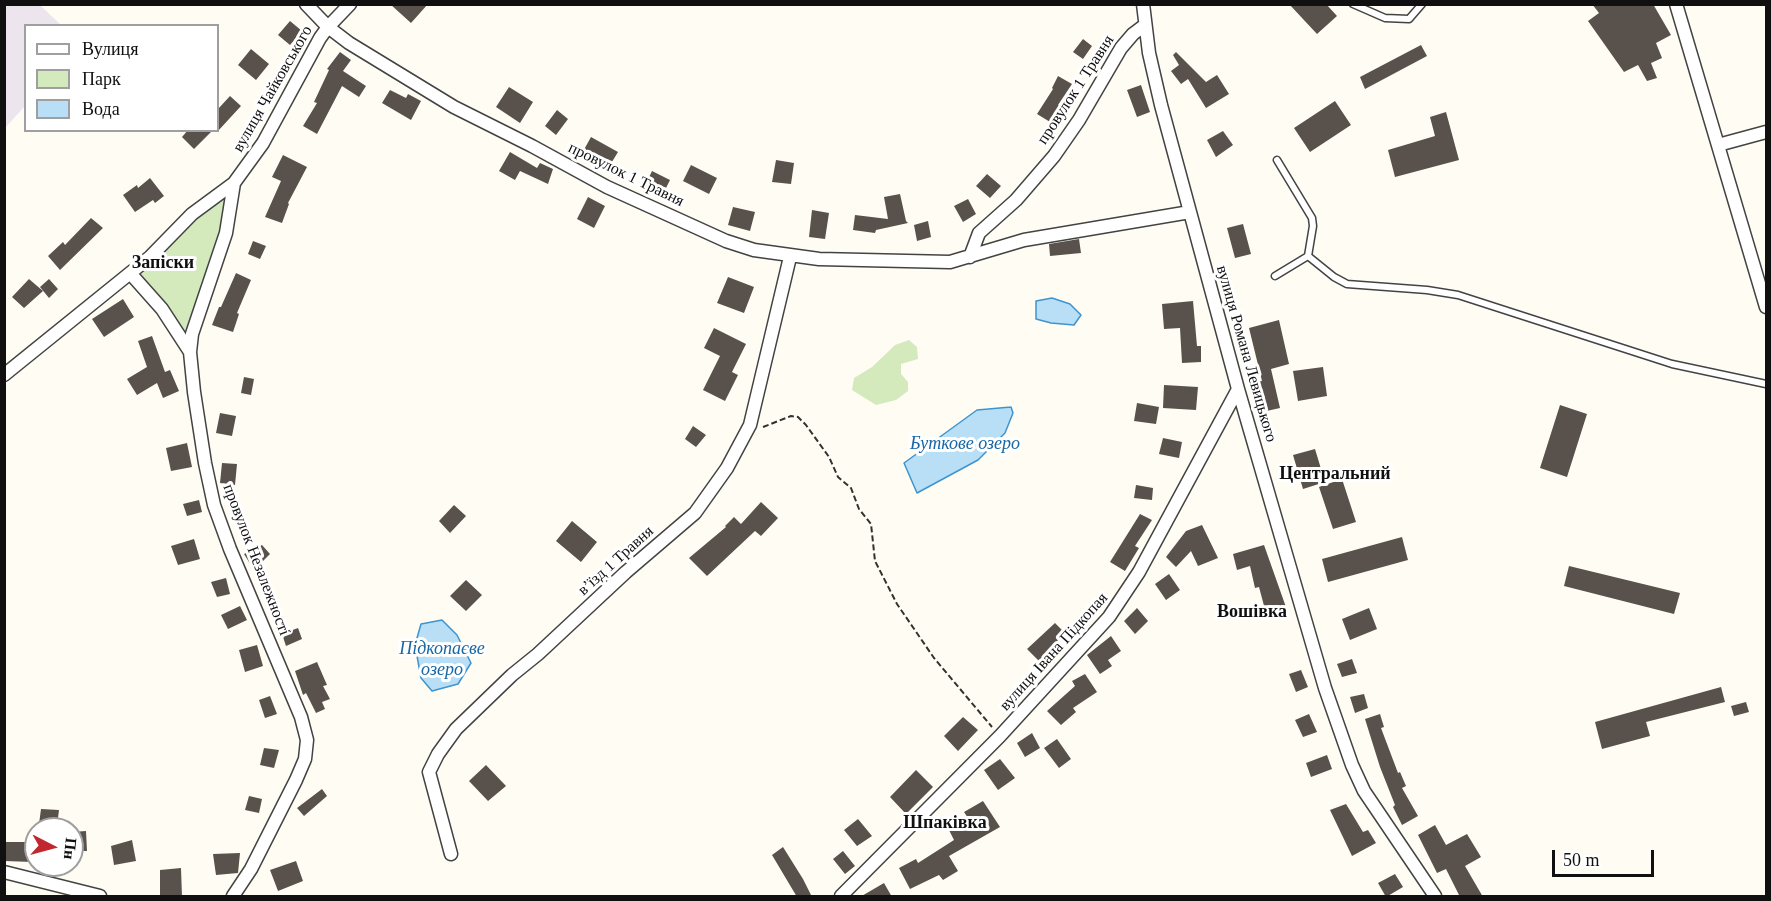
<!DOCTYPE html>
<meta charset="utf-8">
<style>
body{margin:0}
#map{position:relative;width:1771px;height:901px;overflow:hidden;background:#fffdf3;font-family:"Times New Roman",serif}
canvas{display:block}
.frame{position:absolute;inset:0;border:6px solid #101010;pointer-events:none}
.legend{position:absolute;left:24px;top:24px;width:195px;height:108px;box-sizing:border-box;background:#fff;border:2px solid #9f9f9f;margin:0;padding:8px 10px;list-style:none;font-size:18px;color:#101010}
.legend li{display:flex;align-items:center;gap:12px;height:30px}
.legend b{width:30px;border:2px solid #9f9f9f}
.north{position:absolute;left:24px;top:817px;width:60px;height:60px;box-sizing:border-box;background:#fff;border:2px solid #9f9f9f;border-radius:50%;rotate:96deg;font-size:16px;font-weight:700;line-height:24px;text-align:center;color:#101010}
.north::after{content:'';display:block;margin:auto;width:21px;height:27px;background:#c1272e;clip-path:polygon(50% 0,100% 100%,50% 72%,0 100%)}
.scale{position:absolute;left:1552px;top:850px;width:102px;height:27px;box-sizing:border-box;border:3px solid #101010;border-top:0;padding-left:8px;font-size:18px;line-height:21px;white-space:nowrap;color:#101010;-webkit-text-stroke:4px #fff;paint-order:stroke}
</style>
<div id="map">
<canvas width="1771" height="901"></canvas>
<div class="frame"></div>
<ul class="legend">
<li><b style="height:8px;background:#fff"></b>Вулиця</li>
<li><b style="height:16px;background:#d4eabc"></b>Парк</li>
<li><b style="height:16px;background:#b8dff6"></b>Вода</li>
</ul>
<div class="north">Пн</div>
<div class="scale">50 m</div>
</div>
<script>
const ctx = document.querySelector('canvas').getContext('2d');
ctx.lineJoin = 'round';
function fillPath(path, color) {
  ctx.fillStyle = color;
  ctx.fill(path, 'evenodd');
}
function toPath(rows) {
  const path = new Path2D();
  for (const r of rows) {
    path.moveTo(r[0], r[1]);
    for (let i = 2; i < r.length; i += 2) path.lineTo(r[i], r[i + 1]);
  }
  return path;
}
function strokePath(path, color, width, dash) {
  ctx.strokeStyle = color;
  ctx.lineWidth = width;
  ctx.lineCap = dash ? 'butt' : 'round';
  ctx.setLineDash(dash || []);
  ctx.stroke(path);
}
function label(font, color, halo, rows, align = 'center') {
  ctx.font = font + ' "Times New Roman",serif';
  ctx.lineWidth = 6;
  ctx.setLineDash([]);
  ctx.textBaseline = 'middle';
  ctx.strokeStyle = halo;
  ctx.fillStyle = color;
  for (const [text, x, y, turn = 0] of rows) {
    ctx.save();
    ctx.translate(x, y);
    ctx.rotate((+turn || 0) * Math.PI / 180);
    ctx.textAlign = isNaN(turn) ? turn : align;
    if (halo) ctx.strokeText(text, 0, 0);
    ctx.fillText(text, 0, 0);
    ctx.restore();
  }
}
const industrial = toPath([
 [5,4,40,5,61,25,26,26,25,106,5,128]
]);
const green = toPath([
 [234,183,190,352,130,273],
 [909,340,917,347,918,359,901,364,901,374,908,382,908,391,896,400,876,405,852,390,854,378,872,367,895,345]
]);
const water = toPath([
 [1052,298,1070,304,1081,315,1074,325,1051,323,1036,319,1036,301,1052,298],
 [1011,407,1013,413,1005,433,978,460,917,493,904,463,977,410,1011,407],
 [442,620,457,635,471,663,458,684,432,691,421,678,415,645,421,624,442,620]
]);
const building = toPath([
 [390,4,428,4,411,23],
 [1289,4,1326,4,1337,16,1317,34],
 [1592,4,1653,4,1671,35,1656,43,1662,58,1651,63,1657,78,1647,81,1638,65,1624,72,1588,21,1599,13],
 [290,21,302,31,290,45,278,35],
 [1083,39,1092,46,1083,59,1073,52],
 [1421,45,1427,56,1365,89,1360,77],
 [251,49,269,64,256,80,238,65],
 [340,52,351,60,343,71,366,86,359,97,342,86,317,134,303,126,317,103,314,102,329,70,327,69],
 [1176,52,1206,82,1217,75,1229,94,1206,108,1188,79,1181,84,1171,71,1179,65,1173,55],
 [1058,76,1072,84,1058,105,1066,109,1055,125,1037,114,1053,89,1052,88],
 [1141,85,1150,112,1137,117,1127,90],
 [509,87,533,102,520,123,496,107],
 [390,90,406,98,408,94,421,101,411,120,382,103],
 [230,96,241,106,218,131,218,109],
 [1335,101,1351,125,1310,152,1294,128],
 [557,110,568,119,556,135,545,126],
 [1446,112,1459,160,1395,177,1388,150,1435,136,1430,117],
 [188,130,213,130,194,149,182,137],
 [1223,131,1233,145,1216,157,1207,140],
 [591,137,618,152,607,170,581,155],
 [510,152,537,168,540,163,553,169,548,184,520,171,515,180,499,171],
 [283,155,307,167,288,203,289,204,282,223,265,217,281,181,272,177],
 [776,160,794,163,791,184,772,182],
 [691,165,717,178,709,194,683,181],
 [652,171,670,180,662,196,644,188],
 [987,174,1001,186,990,198,976,186],
 [150,178,164,196,155,203,153,200,135,212,123,195,137,185,138,188],
 [900,194,906,221,908,223,876,230,875,233,853,230,855,215,888,219,884,197],
 [588,197,605,206,594,228,577,219],
 [968,199,976,214,963,222,954,206],
 [733,207,755,212,750,231,728,225],
 [812,210,829,213,825,239,809,237],
 [91,218,103,228,60,270,48,256,63,242,65,245],
 [928,221,931,237,917,241,914,225],
 [1243,224,1251,254,1235,258,1227,228],
 [1079,239,1081,253,1050,256,1049,244],
 [253,241,266,246,260,259,248,254],
 [236,273,251,280,237,313,239,314,233,332,212,325,219,307,221,307],
 [728,277,754,287,744,313,717,303],
 [29,279,43,291,24,308,12,297],
 [49,279,58,289,49,298,40,287],
 [123,299,134,317,104,337,92,319],
 [1193,301,1197,346,1201,346,1201,362,1182,363,1180,328,1164,329,1162,304],
 [1279,320,1289,364,1271,369,1280,408,1262,412,1255,382,1262,381,1249,328],
 [714,328,746,344,732,372,738,375,725,401,703,390,720,356,704,348],
 [152,336,165,372,170,370,179,391,163,398,157,383,137,395,127,379,147,367,138,341],
 [1323,367,1327,396,1298,401,1293,371],
 [244,377,254,379,251,395,241,393],
 [1164,385,1198,387,1196,410,1163,408],
 [1137,403,1159,407,1156,424,1134,421],
 [1560,405,1587,414,1567,477,1540,468],
 [220,413,236,416,232,436,216,433],
 [693,426,706,435,696,447,685,439],
 [1163,438,1182,442,1179,458,1159,454],
 [187,443,192,467,171,471,166,448],
 [1315,449,1325,482,1303,489,1293,455],
 [222,463,237,464,235,485,220,483],
 [1342,479,1356,522,1333,529,1319,487],
 [1136,485,1153,488,1152,500,1134,498],
 [199,500,202,512,187,516,183,504],
 [761,502,778,518,761,536,755,531,707,576,689,558,726,527,725,526,734,517,741,524],
 [454,505,466,516,450,533,439,521],
 [1140,514,1152,520,1135,546,1139,548,1125,571,1110,562],
 [572,521,597,542,581,562,556,541],
 [1202,525,1218,558,1198,566,1191,551,1176,567,1166,557,1186,531],
 [1402,537,1408,560,1328,582,1322,559],
 [194,539,200,559,178,565,171,546],
 [262,545,270,554,254,570,244,554],
 [1264,545,1287,610,1267,617,1259,587,1255,588,1250,566,1237,570,1233,554],
 [1569,566,1680,593,1674,614,1564,586],
 [1169,574,1180,590,1166,600,1155,584],
 [226,578,230,594,217,597,211,582],
 [466,580,482,595,466,611,450,596],
 [240,606,247,620,228,629,221,615],
 [1137,608,1148,621,1135,634,1124,621],
 [1369,608,1377,629,1350,640,1342,619],
 [1055,623,1066,634,1052,645,1054,647,1040,662,1027,649],
 [298,628,302,639,286,646,282,634],
 [1111,636,1121,651,1108,660,1112,666,1100,674,1087,655],
 [257,645,263,666,245,672,239,650],
 [1352,659,1357,673,1342,677,1337,664],
 [317,662,327,685,323,686,330,699,322,702,325,709,316,713,306,693,303,695,295,671],
 [1301,670,1308,687,1296,692,1289,674],
 [1085,674,1097,692,1073,708,1076,712,1061,725,1047,711,1075,686,1072,681],
 [1721,687,1725,702,1646,722,1650,736,1602,749,1595,722],
 [1364,694,1368,708,1355,713,1350,697],
 [270,696,277,714,265,718,259,700],
 [1746,702,1749,712,1734,716,1731,706],
 [1309,714,1317,732,1303,737,1295,720],
 [1380,714,1384,727,1381,728,1398,773,1400,772,1406,786,1402,788,1418,816,1402,825,1393,807,1395,805,1380,767,1365,719],
 [963,717,978,730,958,751,944,736],
 [1032,733,1040,748,1025,757,1017,743],
 [1057,739,1071,759,1059,768,1044,748],
 [264,748,279,750,274,768,260,765],
 [1327,755,1332,769,1311,777,1306,763],
 [1000,759,1015,778,998,790,984,770],
 [486,765,506,786,488,801,469,781],
 [916,770,933,787,906,814,890,797],
 [322,789,327,796,304,816,297,808],
 [249,796,262,799,259,813,245,810],
 [983,801,1000,827,949,856,958,871,943,880,939,875,910,889,899,868,916,859,918,863,954,840,948,828,968,818,964,812],
 [1346,804,1363,832,1368,830,1376,843,1352,856,1330,810],
 [41,809,59,810,57,826,39,824],
 [858,819,872,836,857,846,844,830],
 [1435,825,1446,845,1467,834,1481,857,1465,866,1483,897,1460,897,1446,869,1437,873,1418,835],
 [86,831,87,851,72,851,72,832],
 [132,840,136,861,114,865,111,846],
 [4,842,35,842,33,862,4,861],
 [783,847,803,879,812,897,797,897,772,855],
 [843,851,855,866,845,874,833,859],
 [240,853,238,873,216,875,213,854],
 [296,861,303,881,278,891,270,870],
 [181,868,182,897,160,897,160,870],
 [1395,874,1403,887,1386,897,1378,883],
 [884,883,892,897,860,897]
]);
const path = toPath([
 [763,427,791,416,798,417,806,425,829,457,838,477,851,488,859,509,871,524,875,561,897,604,934,658,992,727]
]);
const lane = toPath([
 [1353,4,1385,18,1409,19,1422,4],
 [1277,160,1312,218,1313,226,1308,256],
 [1275,276,1308,256,1334,277,1347,284,1427,290,1458,295,1672,364,1766,384]
]);
const street = toPath([
 [306,4,328,27,349,43,454,107,532,146,607,187,726,241,754,250,819,259,950,262,1024,240,1190,212],
 [1143,4,1149,53,1161,105,1238,389,1325,688,1352,765,1364,791,1435,896],
 [1676,4,1766,307],
 [1718,145,1766,132],
 [970,257,979,233,1016,200,1054,156,1079,120,1121,48,1133,34,1145,25],
 [130,273,162,309,190,352],
 [4,375,150,257,192,214,234,183,263,143,320,38,328,27,350,4],
 [451,854,429,772,438,754,456,729,512,675,538,654,626,572,695,513,727,468,750,425,790,257],
 [4,872,100,896],
 [233,896,251,869,296,780,305,759,307,740,301,717,230,549,214,505,205,463,194,392,190,352,192,334,226,233,234,183],
 [841,896,1000,736,1109,617,1139,572,1238,389]
]);
const streetNames = [
 ["вулиця Чайковського",273,89,-60],
 ["провулок 1 Травня",1076,90,-57],
 ["провулок 1 Травня",626,175,26],
 ["вулиця Романа Левицького",1246,354,74],
 ["провулок Незалежності",256,560,69],
 ["в’їзд 1 Травня",616,561,-42],
 ["вулиця Івана Підкопая",1054,652,-48]
];
const neighbourhoodNames = [
 ["Запіски",163,263],
 ["Центральний",1335,474],
 ["Вошівка",1252,612],
 ["Шпаківка",945,823]
];
const waterNames = [
 ["Буткове озеро",965,444],
 ["Підкопаєве",442,649],
 ["озеро",442,670]
];
fillPath(industrial, '#ede5ee');
fillPath(green, '#d4eabc');
fillPath(water, '#b8dff6');
strokePath(water, '#3f94cd', 1.5);
fillPath(building, '#59514c');
strokePath(lane, '#434343', 9);
strokePath(street, '#434343', 15);
strokePath(path, '#323232', 2, [6, 3]);
strokePath(lane, '#fff', 6);
strokePath(street, '#fff', 12);
label('16px', '#101010', '#fff', streetNames);
label('bold 18px', '#101010', '#fff', neighbourhoodNames);
label('italic 18px', '#1866a3', '#fff', waterNames);
</script>
